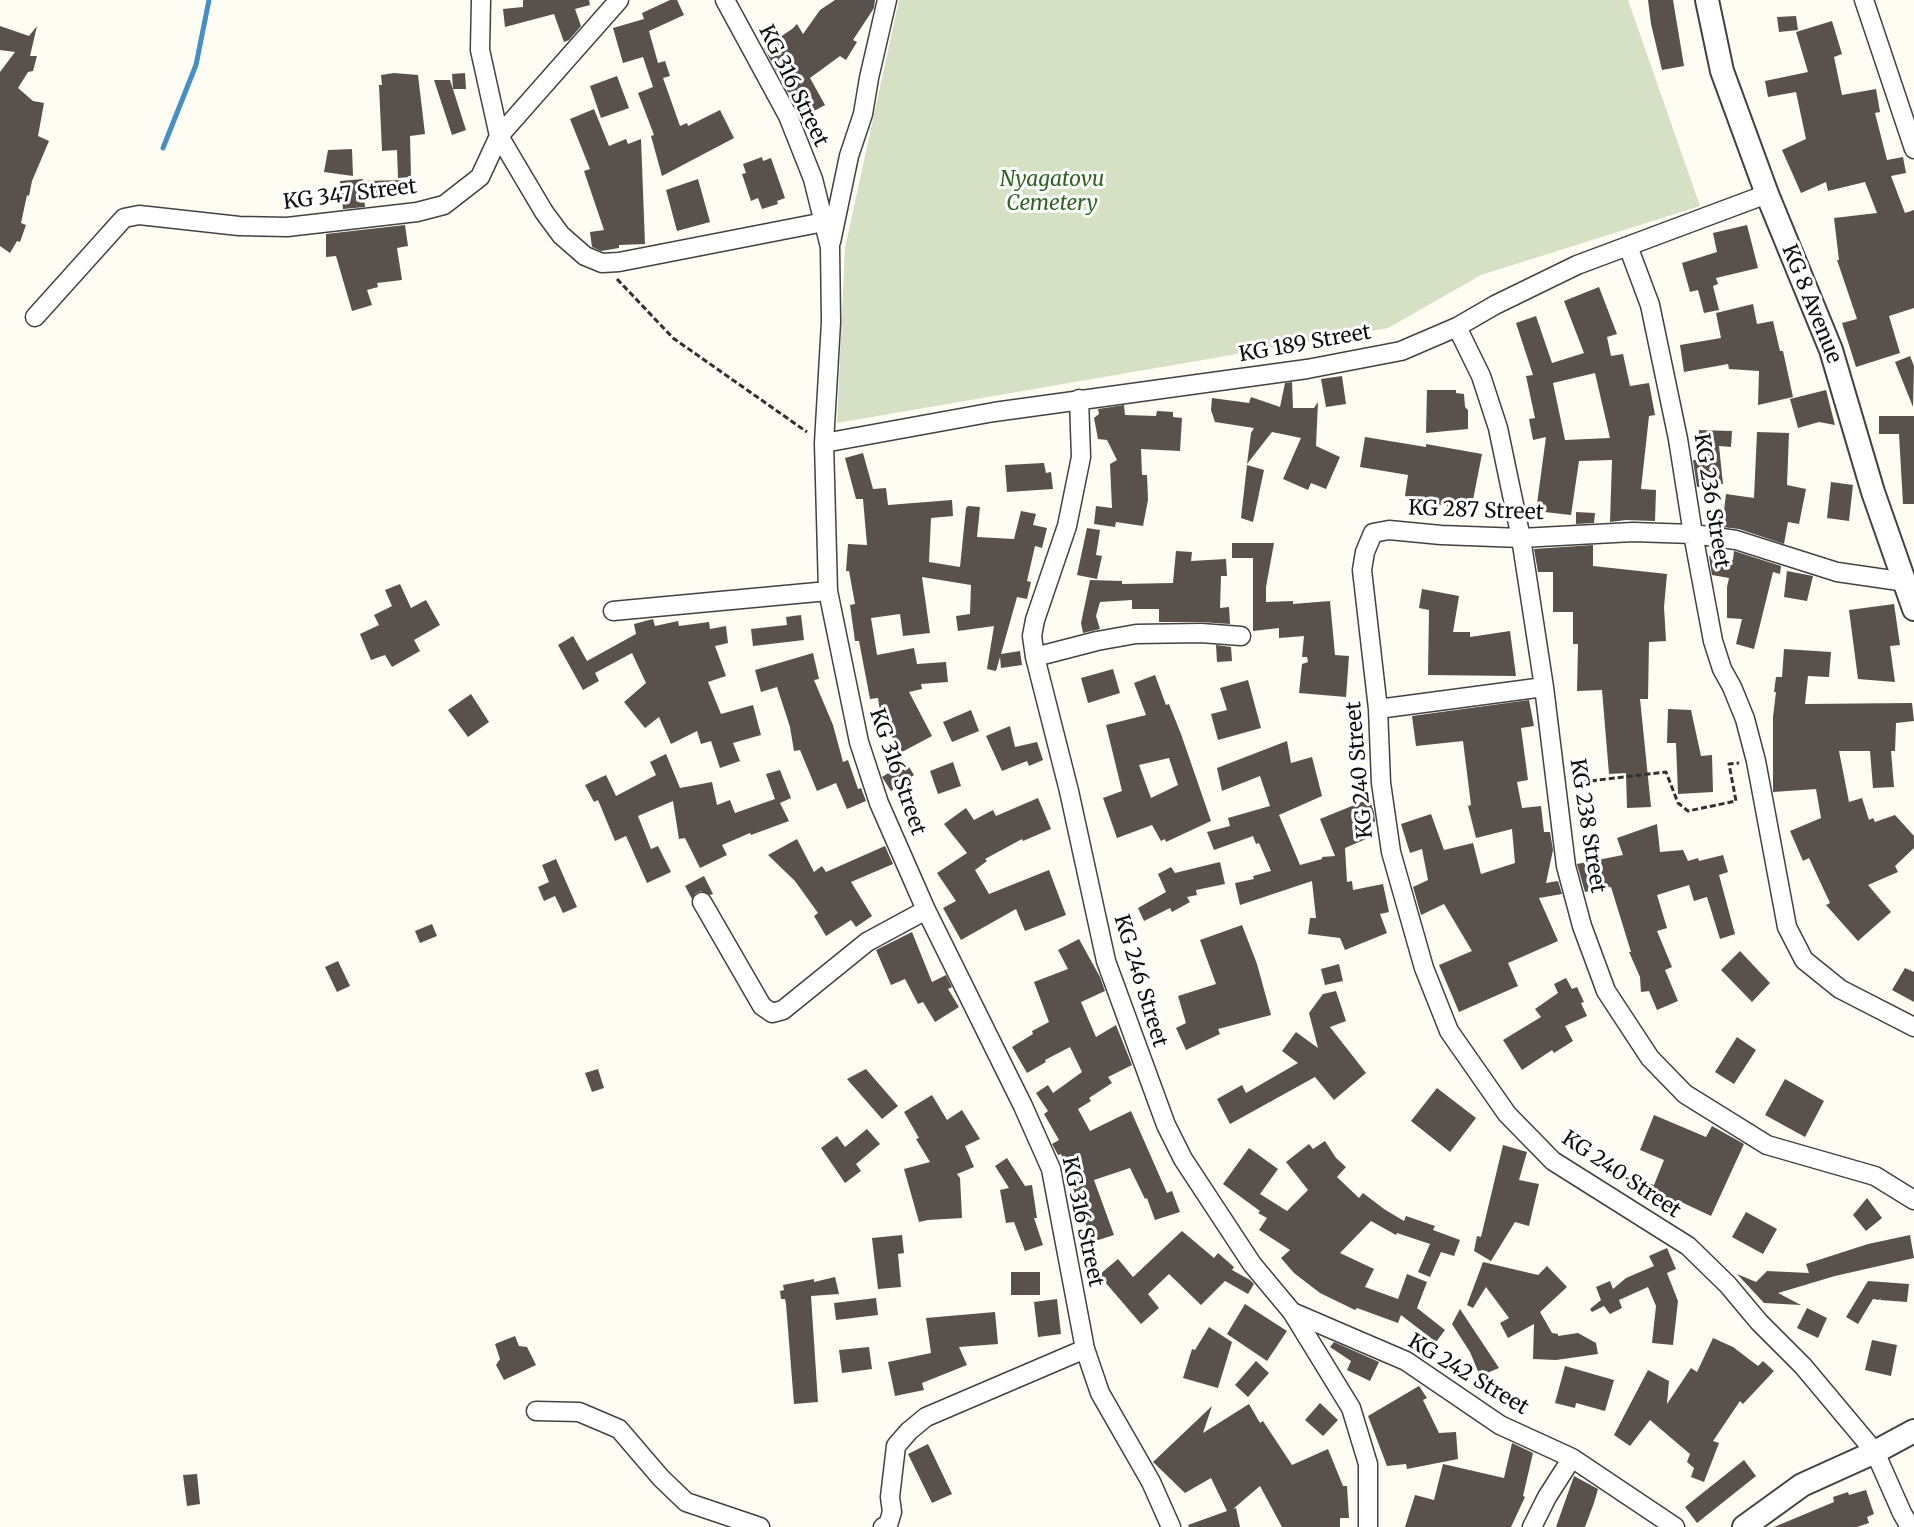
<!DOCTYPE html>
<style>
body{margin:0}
canvas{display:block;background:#fefcf3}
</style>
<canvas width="1914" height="1527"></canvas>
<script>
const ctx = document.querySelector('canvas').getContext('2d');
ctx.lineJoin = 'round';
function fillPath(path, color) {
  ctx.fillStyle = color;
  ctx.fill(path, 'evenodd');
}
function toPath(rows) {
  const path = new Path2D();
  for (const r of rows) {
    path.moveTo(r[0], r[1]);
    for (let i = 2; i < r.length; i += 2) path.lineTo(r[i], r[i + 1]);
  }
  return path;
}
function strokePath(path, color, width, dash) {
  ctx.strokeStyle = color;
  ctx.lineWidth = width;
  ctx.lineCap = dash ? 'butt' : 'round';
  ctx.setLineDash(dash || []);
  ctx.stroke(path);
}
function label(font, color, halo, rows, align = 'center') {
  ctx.font = font + ' Merriweather,serif';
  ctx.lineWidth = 6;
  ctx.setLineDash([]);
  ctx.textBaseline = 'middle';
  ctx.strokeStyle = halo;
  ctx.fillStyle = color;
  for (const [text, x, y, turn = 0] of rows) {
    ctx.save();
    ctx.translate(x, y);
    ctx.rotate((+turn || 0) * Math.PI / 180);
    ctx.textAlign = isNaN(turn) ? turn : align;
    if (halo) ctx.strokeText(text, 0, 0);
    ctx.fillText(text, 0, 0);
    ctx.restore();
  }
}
const cemetery = toPath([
 [899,0,1628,0,1700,206,1481,275,1388,328,837,423,845,248]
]);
const stream = toPath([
 [163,148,196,65,209,0]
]);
const building = toPath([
 [523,0,589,0,590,5,575,9,581,26,569,40,564,42,554,14,505,27,503,9,523,7],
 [670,0,677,0,684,15,649,31,658,63,665,61,670,76,663,78,680,126,687,123,688,126,720,110,734,138,662,176,651,136,654,135,638,93,653,87,643,57,623,63,613,28,644,19,642,13],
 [835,0,875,0,874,8,853,40,857,42,846,60,840,56,810,78,825,105,805,116,792,91,789,93,787,91,764,48,792,29,797,24,803,34,820,10],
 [1648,0,1673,0,1684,66,1662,70,1651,24],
 [1796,16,1798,30,1779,32,1777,17],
 [1832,21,1842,54,1834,57,1842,95,1876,89,1880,112,1875,113,1887,160,1903,157,1906,173,1891,176,1905,213,1914,210,1914,308,1889,316,1900,353,1856,367,1842,323,1857,319,1837,260,1839,260,1834,218,1877,213,1865,182,1828,191,1826,182,1801,193,1782,150,1806,139,1796,92,1768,97,1765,81,1808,72,1796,32],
 [0,26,29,36,37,26,30,56,37,56,33,71,28,72,18,88,33,101,44,103,38,136,49,141,32,181,29,196,27,195,21,223,26,225,20,242,17,241,10,253,0,246,0,72,15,52,0,50],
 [394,73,418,75,425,134,410,136,411,177,398,178,397,150,382,151,379,85,382,85,381,75],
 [465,73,466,89,453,89,452,74],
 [617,76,629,108,601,118,590,86],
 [434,80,450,80,466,130,452,135],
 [594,109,609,146,626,139,628,144,641,139,645,244,619,245,619,248,601,251,592,247,590,232,604,230,584,171,590,169,570,119],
 [352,149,353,176,324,172,328,150],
 [762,157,763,161,771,158,785,198,777,201,778,204,762,209,758,198,751,201,742,174,746,173,743,164],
 [363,179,363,181,407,180,408,195,364,196,365,207,343,209,340,181],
 [698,179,710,222,677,231,666,190],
 [405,225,408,246,397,248,402,280,377,283,378,287,367,290,372,305,352,311,336,256,326,257,326,234],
 [1747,225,1758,268,1716,278,1718,284,1713,286,1719,310,1704,313,1698,290,1690,292,1682,263,1717,252,1713,233],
 [1599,287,1617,334,1607,337,1611,356,1623,354,1630,386,1649,383,1655,415,1649,416,1641,489,1656,490,1655,521,1626,520,1610,522,1612,460,1579,461,1571,515,1536,511,1546,437,1533,440,1529,419,1535,418,1526,376,1533,375,1516,323,1536,316,1552,363,1584,353,1564,301],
 [1595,373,1610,438,1565,440,1553,383],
 [1753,304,1757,324,1773,321,1780,351,1783,351,1793,397,1758,405,1759,371,1729,369,1728,364,1684,372,1680,345,1721,338,1716,313],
 [1910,356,1914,366,1913,407,1895,362],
 [1342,376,1346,404,1326,407,1321,379],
 [1292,382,1293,408,1314,408,1318,402,1316,446,1340,457,1326,489,1311,483,1308,490,1283,479,1301,438,1272,432,1247,464,1251,433,1254,428,1215,422,1211,410,1212,398,1249,403,1251,397,1280,407,1285,383],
 [1427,390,1456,390,1456,393,1464,394,1465,407,1468,410,1468,429,1426,433],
 [1826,390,1835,425,1819,422,1798,428,1790,399],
 [1124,405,1125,415,1156,416,1157,411,1173,412,1173,417,1182,418,1180,451,1141,449,1142,475,1147,475,1148,500,1143,526,1116,522,1115,527,1094,524,1096,506,1112,508,1110,464,1117,460,1107,440,1098,439,1094,418,1099,414,1098,409],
 [1879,416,1914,416,1914,504,1903,504,1899,434,1879,434],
 [1699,430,1732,431,1731,447,1719,446,1723,484,1697,487,1693,460,1698,460],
 [1757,432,1789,433,1787,485,1806,489,1799,524,1788,522,1784,544,1739,529,1722,527,1726,494,1754,498],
 [1365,437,1426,447,1426,444,1482,454,1472,505,1459,503,1458,508,1416,500,1417,498,1405,496,1408,475,1360,467],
 [863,453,873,489,886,488,888,505,952,500,953,516,931,518,929,562,960,567,966,508,968,506,980,507,977,537,1014,539,1021,511,1036,514,1033,525,1047,528,1042,548,1035,546,1027,581,1031,582,1027,599,1017,597,1001,654,1020,651,1022,665,1001,668,1000,657,996,671,987,669,994,626,958,631,956,616,970,614,971,585,922,577,930,633,903,636,900,614,871,618,877,655,914,648,917,664,946,662,948,682,921,684,922,689,909,692,932,736,900,753,883,718,881,718,878,698,870,699,859,641,855,641,850,605,855,604,849,571,846,571,848,544,867,545,863,499,856,499,845,458],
 [1044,463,1046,473,1051,472,1053,489,1007,492,1005,465],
 [1247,465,1264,470,1253,522,1241,518],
 [1831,482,1853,485,1849,521,1827,518],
 [1576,512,1595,513,1594,523,1576,524],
 [1087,528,1100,530,1096,555,1102,556,1097,579,1077,575],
 [1232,543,1274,543,1266,587,1266,602,1293,601,1293,604,1330,601,1335,655,1349,656,1346,697,1299,693,1302,664,1308,662,1307,657,1302,657,1304,636,1279,638,1279,628,1253,631,1253,558,1232,558],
 [1593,545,1593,566,1667,574,1664,607,1666,641,1649,642,1648,699,1640,699,1651,807,1627,808,1626,773,1609,774,1602,690,1577,691,1578,644,1573,644,1573,612,1553,612,1553,572,1538,572,1534,549],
 [1176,551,1192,552,1191,561,1226,559,1227,576,1221,576,1220,608,1229,607,1230,624,1201,622,1159,622,1159,609,1132,609,1132,600,1100,602,1096,616,1100,629,1083,633,1081,623,1090,580,1122,581,1122,584,1173,583],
 [1734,551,1781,566,1780,574,1773,572,1754,649,1736,644,1742,619,1727,618,1727,587,1729,578,1712,575,1709,556,1733,560],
 [1787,571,1813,576,1807,601,1784,597],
 [400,584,411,608,426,600,440,625,414,640,420,651,392,667,385,655,371,660,360,634,379,625,374,615,392,606,385,590],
 [1422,589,1459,596,1453,632,1470,632,1470,637,1510,631,1516,676,1428,675,1429,610,1419,608],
 [1894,604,1900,645,1890,646,1895,682,1858,679,1849,610],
 [801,615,804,640,753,646,751,629,787,625,786,617],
 [653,619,655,626,678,621,679,626,709,622,710,629,726,626,728,643,715,646,726,676,708,682,721,714,753,705,761,735,733,743,740,761,720,768,711,741,701,744,697,731,671,744,659,717,645,728,624,702,646,683,632,653,595,673,599,681,583,690,558,645,573,636,587,661,636,634,634,624],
 [1216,645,1231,647,1232,661,1217,662],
 [1784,649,1831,652,1829,677,1808,676,1805,704,1912,703,1914,721,1896,723,1895,751,1891,751,1894,787,1873,788,1870,751,1839,751,1849,802,1862,798,1869,820,1873,818,1875,822,1895,815,1914,836,1914,848,1895,866,1898,872,1868,885,1891,912,1858,941,1826,905,1830,903,1809,858,1803,861,1790,831,1821,818,1816,789,1773,792,1773,717,1776,692,1774,692,1776,677,1782,677],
 [813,653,819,679,814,680,833,725,843,762,848,760,858,789,861,788,866,801,847,809,836,783,817,791,800,750,794,751,790,727,777,687,761,692,755,670],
 [1113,669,1120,693,1088,703,1081,678],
 [1155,675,1166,705,1169,704,1181,734,1211,821,1166,842,1165,839,1161,841,1152,825,1117,838,1103,798,1122,791,1106,725,1146,715,1134,683],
 [1169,758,1178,785,1151,798,1139,765],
 [1248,680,1261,728,1218,740,1211,714,1227,710,1220,688],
 [471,694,489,722,468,737,448,710],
 [1529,700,1534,726,1521,728,1528,780,1517,782,1522,808,1541,806,1544,832,1550,832,1553,850,1546,883,1558,881,1562,894,1539,898,1558,941,1508,963,1518,986,1459,1012,1439,965,1472,951,1444,904,1421,915,1413,887,1428,880,1422,849,1410,853,1401,824,1431,814,1444,850,1473,843,1481,874,1515,863,1512,829,1476,838,1468,806,1471,805,1463,741,1416,746,1412,716],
 [1668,709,1691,710,1701,756,1712,755,1713,792,1678,794,1676,743,1667,743],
 [971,710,979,731,952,742,943,722],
 [1010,726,1015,747,1037,742,1043,760,1029,766,1027,761,1002,771,986,736],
 [1287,741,1291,763,1312,757,1322,796,1279,815,1300,865,1322,859,1322,857,1335,856,1320,819,1369,799,1374,812,1375,822,1371,823,1373,836,1345,848,1347,882,1352,881,1353,890,1383,884,1389,912,1380,914,1387,933,1345,950,1340,938,1308,934,1310,918,1316,918,1312,881,1240,905,1235,883,1254,879,1253,876,1271,871,1259,843,1256,844,1253,836,1214,850,1207,832,1230,826,1228,818,1270,806,1260,776,1222,791,1217,768],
 [666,754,680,788,712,782,717,805,730,800,735,813,775,799,766,774,780,770,791,798,780,803,789,821,751,835,750,833,722,845,727,855,700,868,685,838,679,839,673,801,638,816,651,849,658,846,671,872,647,883,626,836,615,841,598,800,594,802,585,785,606,775,616,796,656,775,650,762],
 [906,762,914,775,891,791,882,777],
 [953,762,961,786,938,794,930,771],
 [1038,798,1051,829,1023,841,1022,839,985,859,987,861,975,870,989,894,1049,870,1066,915,1025,931,1016,909,961,940,943,908,956,901,937,873,967,853,944,824,966,808,974,820,993,810,996,816],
 [1657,824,1660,852,1683,850,1688,861,1698,858,1699,861,1723,855,1728,872,1719,875,1735,934,1720,939,1707,897,1694,901,1689,885,1657,895,1667,928,1657,931,1672,967,1665,970,1678,1001,1657,1010,1649,991,1641,992,1640,977,1629,952,1631,952,1611,887,1585,892,1577,864,1623,855,1617,838],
 [797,839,814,872,822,866,826,872,885,846,893,864,851,882,872,916,856,927,851,920,826,936,814,916,818,913,795,881,768,855],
 [556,859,577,907,563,913,555,896,544,901,538,887,549,882,542,865],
 [1220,862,1225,884,1196,890,1197,895,1187,897,1190,902,1172,912,1170,908,1144,921,1138,908,1166,892,1158,874,1171,867,1175,873],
 [704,876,713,894,710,895,701,891,696,893,692,899,685,886],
 [432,924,437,936,420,943,415,931],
 [1242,925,1257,964,1271,1015,1218,1029,1220,1034,1186,1050,1176,1028,1186,1023,1178,996,1216,984,1200,940],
 [912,932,932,982,946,975,952,987,948,989,959,1007,935,1022,923,1002,918,1004,905,979,891,985,876,950],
 [1079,939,1100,977,1105,991,1081,1002,1096,1037,1116,1025,1132,1065,1108,1077,1112,1083,1089,1098,1091,1101,1078,1109,1090,1131,1131,1111,1167,1193,1172,1191,1180,1212,1155,1220,1147,1198,1145,1199,1130,1168,1094,1180,1114,1235,1092,1242,1061,1154,1058,1155,1052,1144,1059,1140,1044,1114,1048,1111,1036,1093,1048,1085,1053,1093,1082,1072,1070,1047,1045,1060,1046,1062,1027,1073,1012,1047,1033,1034,1032,1031,1049,1022,1034,982,1068,969,1058,950],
 [1740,951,1770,983,1752,1002,1721,970],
 [338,961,350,986,337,992,325,967],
 [1339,964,1343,981,1325,985,1321,969],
 [1905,968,1914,972,1914,1002,1892,990],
 [1566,978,1572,989,1577,987,1584,1002,1581,1003,1587,1016,1565,1026,1573,1041,1554,1053,1552,1050,1522,1070,1503,1040,1541,1017,1535,1009,1558,993,1554,984],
 [1336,991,1346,1021,1330,1027,1366,1073,1334,1100,1315,1077,1230,1124,1217,1099,1242,1085,1246,1093,1298,1063,1282,1051,1296,1032,1318,1048,1309,1013,1323,994],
 [1737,1037,1756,1050,1734,1084,1715,1072],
 [598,1069,604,1088,592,1092,585,1073],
 [866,1069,898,1106,882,1119,847,1079],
 [1785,1079,1824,1101,1805,1137,1765,1115],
 [1437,1088,1476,1118,1450,1152,1411,1121],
 [932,1095,947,1120,962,1110,980,1139,965,1146,974,1167,957,1174,960,1178,962,1218,928,1220,919,1222,904,1169,930,1162,916,1139,919,1138,904,1112],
 [1654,1115,1706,1137,1712,1126,1744,1144,1711,1216,1677,1200,1665,1210,1622,1176,1654,1185,1664,1160,1640,1150],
 [867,1129,880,1144,856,1164,861,1171,845,1183,821,1148,837,1136,845,1147],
 [1325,1141,1336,1158,1346,1167,1337,1177,1359,1198,1363,1193,1384,1209,1404,1221,1406,1216,1435,1226,1433,1230,1460,1240,1454,1256,1441,1252,1430,1277,1418,1272,1430,1244,1397,1233,1396,1235,1371,1221,1340,1253,1374,1269,1365,1287,1398,1299,1407,1274,1427,1282,1417,1308,1445,1330,1436,1342,1401,1315,1398,1323,1357,1308,1355,1310,1320,1293,1294,1273,1281,1258,1290,1250,1259,1230,1267,1218,1258,1213,1260,1211,1223,1184,1249,1148,1278,1169,1260,1194,1287,1211,1308,1190,1286,1162,1309,1144,1313,1149],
 [1503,1145,1527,1152,1519,1180,1539,1184,1529,1226,1515,1222,1491,1261,1474,1251,1477,1236,1481,1237],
 [1007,1158,1025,1186,1032,1185,1037,1218,1034,1218,1043,1245,1025,1251,1014,1222,1006,1223,1000,1190,1009,1188,995,1166],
 [1867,1198,1882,1218,1866,1231,1853,1215],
 [1746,1212,1777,1229,1763,1254,1732,1237],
 [1182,1231,1214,1258,1218,1253,1234,1267,1232,1270,1250,1280,1254,1284,1248,1294,1225,1281,1201,1305,1169,1274,1148,1294,1159,1308,1141,1324,1099,1275,1118,1259,1133,1277],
 [902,1235,904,1253,898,1254,901,1287,878,1289,872,1238],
 [1910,1235,1914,1258,1835,1276,1778,1293,1801,1305,1764,1303,1737,1274,1756,1282,1767,1271,1809,1273,1806,1264,1868,1244],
 [1667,1248,1676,1269,1667,1273,1678,1301,1673,1345,1652,1343,1656,1306,1648,1287,1619,1300,1622,1308,1610,1314,1604,1306,1592,1312,1590,1309,1601,1300,1596,1287,1610,1281,1613,1289,1626,1278,1654,1266,1649,1256],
 [1483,1262,1538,1275,1547,1266,1567,1287,1540,1312,1552,1333,1558,1334,1558,1336,1578,1333,1596,1343,1598,1354,1556,1360,1533,1359,1534,1324,1508,1338,1500,1323,1509,1318,1486,1287,1473,1308,1467,1305],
 [1011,1272,1040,1272,1040,1295,1011,1295],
 [835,1277,839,1294,811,1296,818,1402,794,1404,786,1304,785,1299,781,1299,780,1291,784,1290,783,1285,814,1279,814,1282],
 [1868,1281,1909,1284,1907,1302,1880,1300,1881,1298,1879,1300,1873,1299,1858,1324,1846,1317],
 [876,1298,878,1315,836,1320,834,1303],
 [1057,1299,1061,1334,1038,1337,1034,1302],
 [1245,1304,1287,1331,1267,1361,1227,1334],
 [1807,1308,1827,1318,1818,1338,1797,1328],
 [1460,1309,1499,1368,1480,1376,1470,1352,1452,1324],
 [995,1312,998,1344,959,1347,967,1365,922,1383,924,1390,895,1396,888,1362,931,1353,926,1318],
 [1209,1327,1232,1342,1218,1388,1183,1378,1192,1349,1195,1350],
 [515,1336,519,1346,527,1347,536,1365,504,1380,496,1365,500,1359,495,1344],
 [1713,1338,1733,1347,1758,1366,1763,1361,1774,1371,1743,1404,1740,1401,1713,1441,1719,1443,1704,1482,1691,1477,1694,1468,1687,1462,1690,1454,1650,1420,1630,1446,1614,1435,1648,1370,1669,1381,1667,1404,1691,1368,1697,1372],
 [1872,1340,1897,1345,1891,1376,1865,1370],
 [1334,1342,1379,1362,1370,1381,1347,1370,1351,1361,1330,1347],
 [869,1347,872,1369,842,1373,839,1350],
 [1256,1361,1269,1373,1248,1397,1235,1385],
 [1565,1366,1614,1380,1605,1411,1576,1403,1575,1408,1555,1403],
 [1419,1386,1427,1398,1423,1400,1439,1433,1456,1432,1458,1459,1407,1469,1406,1464,1387,1466,1368,1416],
 [1320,1403,1338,1420,1323,1436,1305,1420],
 [1249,1404,1260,1423,1263,1421,1292,1465,1328,1449,1343,1486,1347,1486,1349,1518,1340,1518,1340,1527,1282,1527,1260,1486,1233,1509,1236,1508,1240,1527,1189,1527,1188,1525,1227,1511,1211,1478,1185,1493,1153,1462,1212,1406,1203,1433],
 [1512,1443,1533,1453,1523,1496,1525,1497,1511,1527,1405,1527,1415,1495,1434,1500,1443,1464,1504,1478],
 [928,1444,952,1494,932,1503,908,1454],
 [1744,1460,1756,1476,1697,1523,1685,1507],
 [197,1474,200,1504,187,1506,183,1475],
 [1574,1476,1598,1489,1594,1503,1585,1527,1556,1527],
 [1866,1490,1874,1514,1867,1517,1869,1523,1857,1527,1774,1527,1834,1502,1833,1497,1848,1492,1849,1495]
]);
const path = toPath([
 [617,279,673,338,807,432],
 [1573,783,1666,772,1678,803,1688,811,1736,801,1729,764,1739,763]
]);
const minor = toPath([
 [481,0,480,50,499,136,544,212,561,235,585,256,602,263,619,262,824,222],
 [725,0,788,116,813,179,830,247,831,322,824,443,828,591,859,742,879,803,926,910,1023,1106,1051,1169,1085,1349,1100,1393,1151,1482,1171,1527],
 [1864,0,1914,149],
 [831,242,849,156,863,114,869,78,887,0],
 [1628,246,1650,305,1678,439,1693,534,1713,641,1722,669,1732,687,1745,719,1756,761,1787,927,1804,960,1840,989,1914,1027],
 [35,317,124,218,139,215,239,226,287,227,417,212,444,205,480,177,499,136,619,0],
 [1457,327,1481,376,1498,428,1521,538,1544,687,1566,866,1582,926,1606,991,1650,1058,1685,1094,1767,1145,1875,1176,1914,1200],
 [1079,399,1081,457,1067,526,1035,620,1032,636,1035,657,1069,791,1106,961,1166,1125,1183,1159,1252,1264,1292,1312,1351,1408,1368,1464,1368,1527],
 [824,443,994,412,1307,369,1401,351,1457,327,1495,305,1577,265,1767,194],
 [1906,582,1837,572,1736,540,1693,534,1633,532,1521,538,1441,535,1389,530,1373,533,1365,552,1362,570,1378,709,1381,783,1391,852,1424,968,1449,1031,1507,1114,1553,1161,1688,1246,1728,1285,1759,1322,1803,1366,1875,1452,1902,1513,1910,1527],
 [613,611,828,591],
 [1035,657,1097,641,1136,634,1201,633,1241,636],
 [1378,709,1544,687],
 [702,902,762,1006,772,1013,783,1010,867,942,926,910],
 [1292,1312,1406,1361,1500,1425,1572,1458,1675,1527],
 [536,1411,579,1412,619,1429,661,1478,686,1502,760,1527],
 [883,1527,888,1525,892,1512,890,1497,896,1446,909,1431,926,1417,1085,1349],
 [1532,1527,1547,1497,1572,1458]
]);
const tertiary = toPath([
 [1707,0,1722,71,1767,194,1831,350,1873,492,1914,609],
 [1744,1527,1802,1485,1875,1452,1914,1431]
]);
const streetNames = [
 ["KG 316 Street",793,86,64],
 ["KG 347 Street",350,195,-7],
 ["KG 8 Avenue",1811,304,68],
 ["KG 189 Street",1305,344,-10],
 ["KG 236 Street",1711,501,81],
 ["KG 287 Street",1476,511,2],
 ["KG 240 Street",1360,770,-95],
 ["KG 316 Street",897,772,71],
 ["KG 238 Street",1587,826,81],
 ["KG 246 Street",1140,981,73],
 ["KG 240 Street",1621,1175,34],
 ["KG 316 Street",1082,1222,78],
 ["KG 242 Street",1468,1375,31]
];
const parkNames = [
 ["Nyagatovu",1052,180],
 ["Cemetery",1052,204]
];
fillPath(cemetery, '#d6e0c4');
strokePath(stream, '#458fc6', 5);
fillPath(building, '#58514c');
strokePath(minor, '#424242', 21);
strokePath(tertiary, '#424242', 26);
strokePath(path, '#313131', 3, [6, 3]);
strokePath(minor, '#fff', 18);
strokePath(tertiary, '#fff', 22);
label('21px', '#0f0f0f', '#fff', streetNames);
label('italic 21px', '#2f6422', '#fff', parkNames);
</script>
